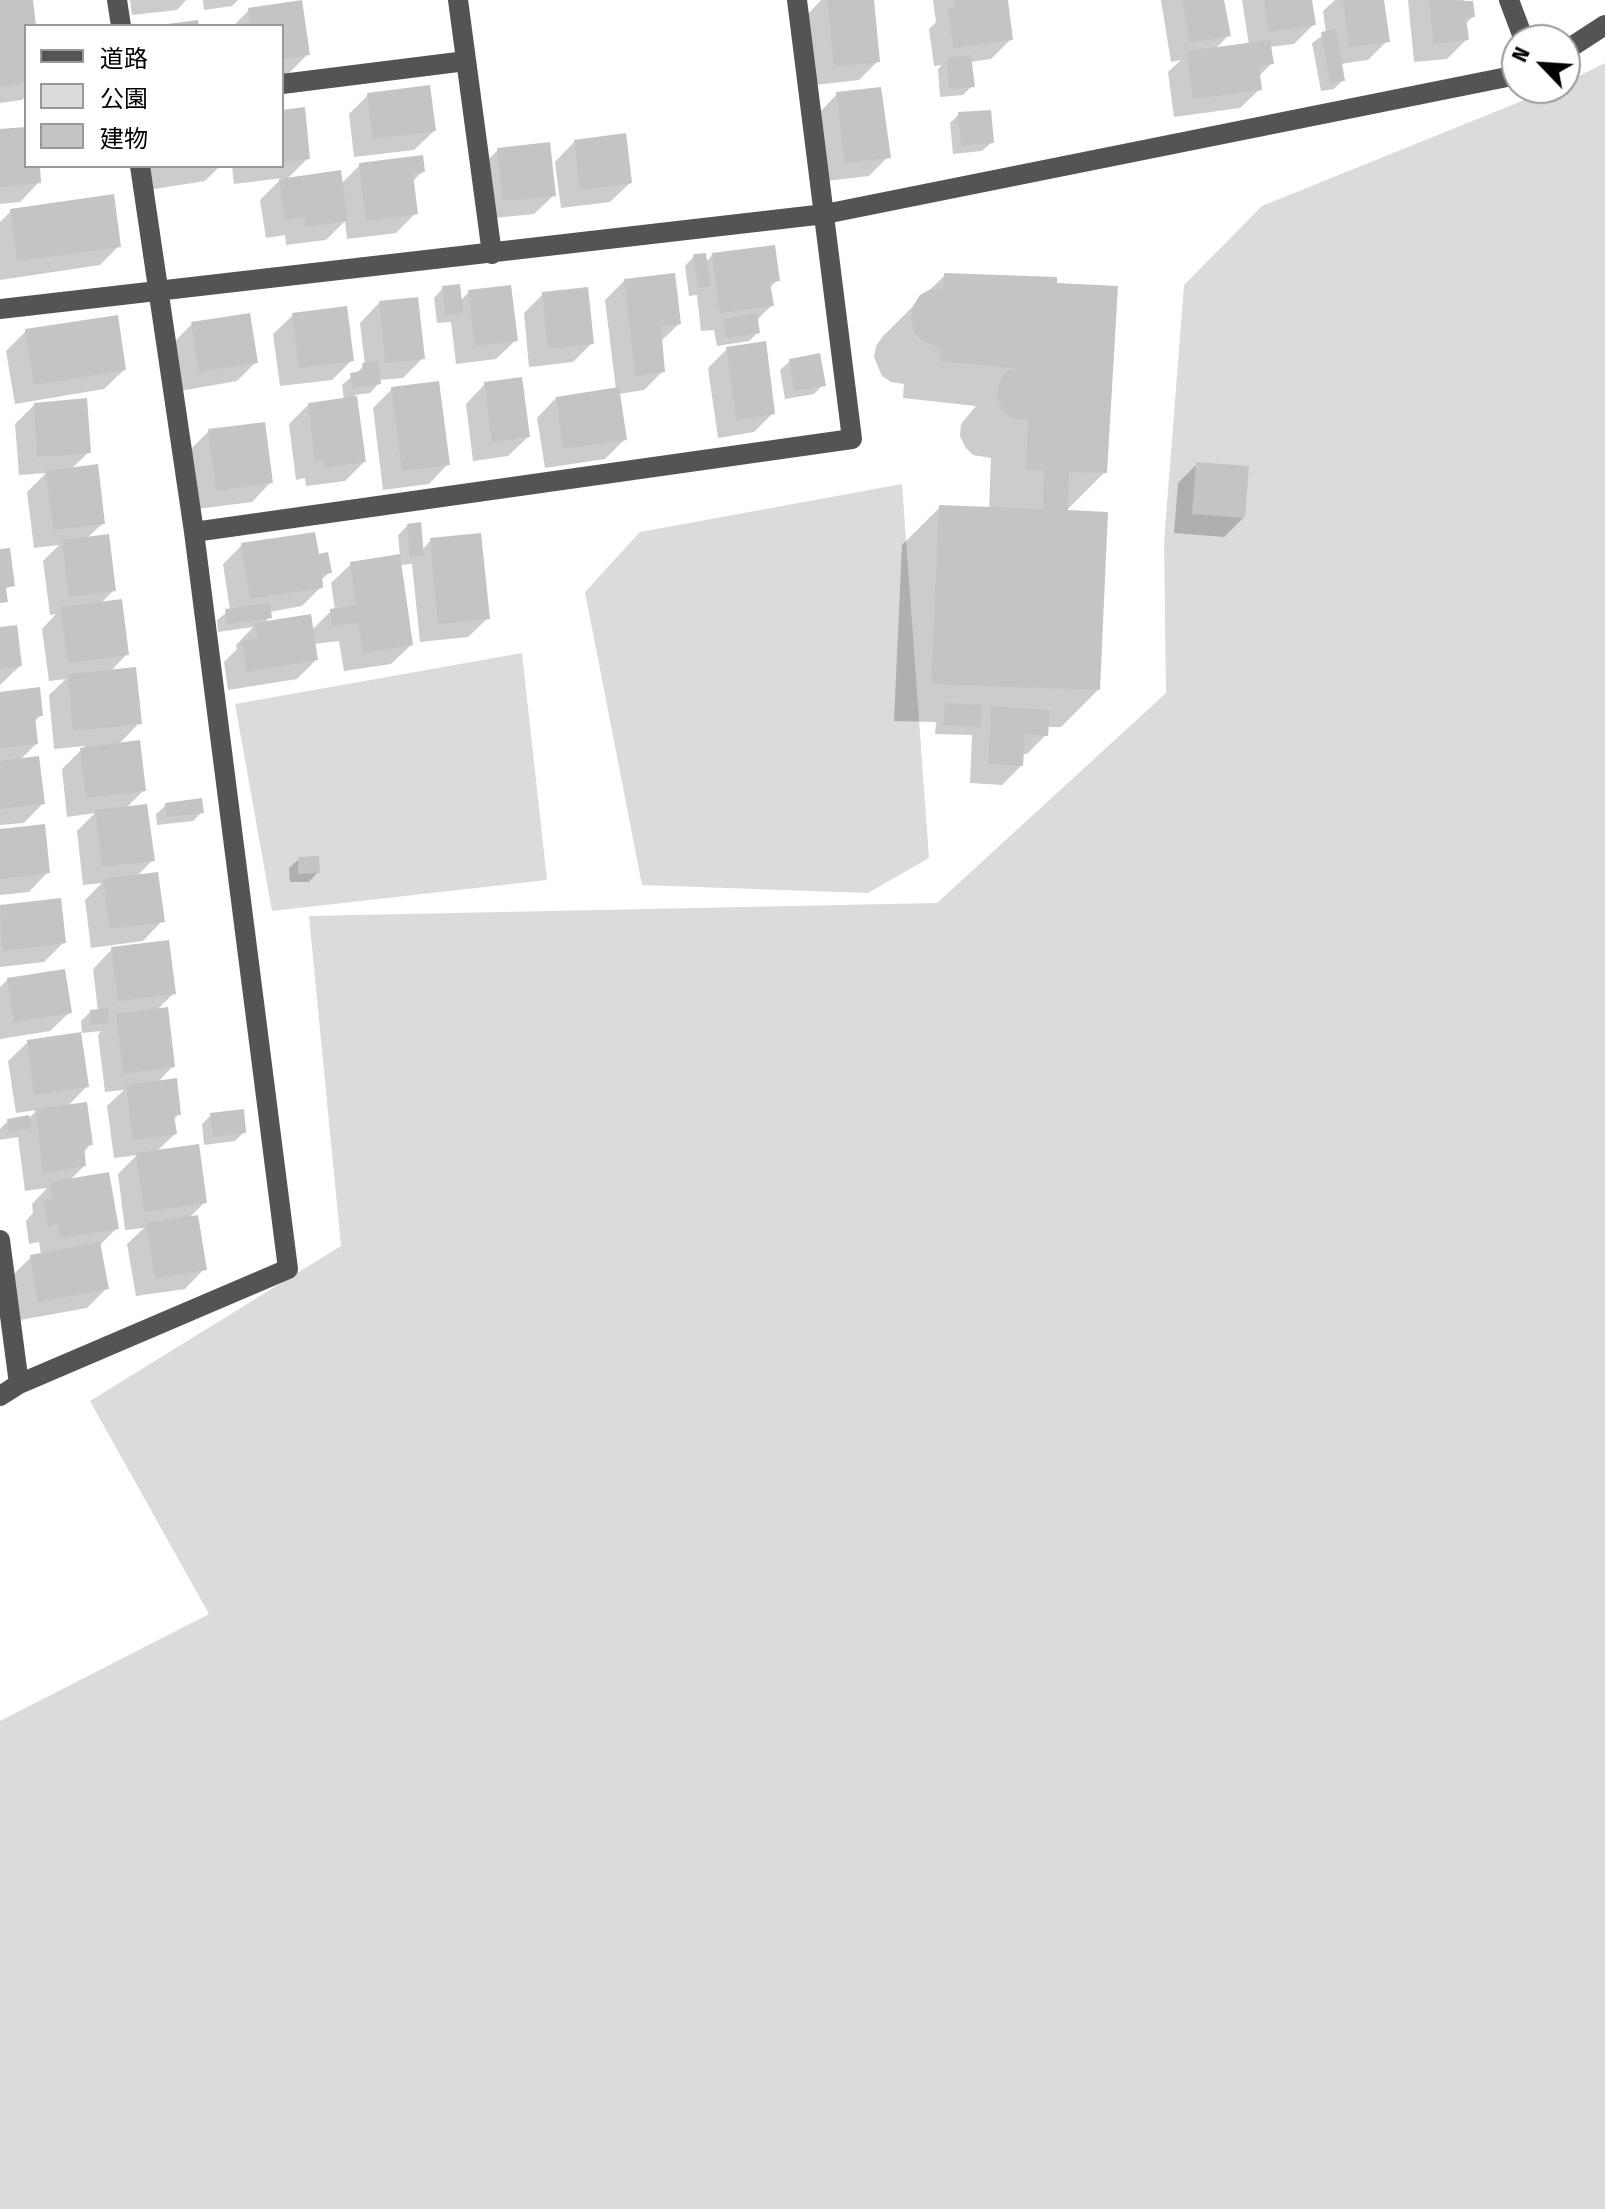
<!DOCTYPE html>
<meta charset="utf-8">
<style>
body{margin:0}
#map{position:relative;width:1605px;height:2209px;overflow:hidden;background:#fff;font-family:"Fira Sans Condensed","Noto Sans JP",sans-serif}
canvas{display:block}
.legend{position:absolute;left:24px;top:24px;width:260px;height:144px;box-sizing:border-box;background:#fff;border:2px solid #999;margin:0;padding:10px 14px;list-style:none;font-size:24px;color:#000}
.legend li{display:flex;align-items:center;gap:16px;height:40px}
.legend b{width:40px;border:2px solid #999}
.north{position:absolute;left:1501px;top:24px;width:80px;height:80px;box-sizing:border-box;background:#fff;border:2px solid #999;border-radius:50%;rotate:295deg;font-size:22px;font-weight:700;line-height:32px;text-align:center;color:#000}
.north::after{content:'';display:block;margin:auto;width:28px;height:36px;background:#000;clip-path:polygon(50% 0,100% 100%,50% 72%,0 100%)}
</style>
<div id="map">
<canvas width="1605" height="2209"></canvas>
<ul class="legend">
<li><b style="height:10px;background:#545454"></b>道路</li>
<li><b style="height:22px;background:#dbdbdb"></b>公園</li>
<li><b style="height:22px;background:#c4c4c4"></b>建物</li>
</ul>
<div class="north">N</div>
</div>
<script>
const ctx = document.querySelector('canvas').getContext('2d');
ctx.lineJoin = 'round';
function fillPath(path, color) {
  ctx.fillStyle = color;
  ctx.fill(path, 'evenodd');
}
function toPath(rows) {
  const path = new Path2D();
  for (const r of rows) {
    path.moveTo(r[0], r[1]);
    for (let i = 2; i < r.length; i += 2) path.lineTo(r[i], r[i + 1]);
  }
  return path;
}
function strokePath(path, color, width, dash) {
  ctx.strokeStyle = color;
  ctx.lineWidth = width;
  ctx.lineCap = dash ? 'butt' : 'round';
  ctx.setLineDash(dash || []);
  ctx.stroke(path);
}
const green = toPath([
 [1605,63,1605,2209,0,2209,0,1721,209,1614,90,1401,341,1246,309,916,937,903,1166,693,1164,543,1184,285,1262,206,1554,88,1565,88,1565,83],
 [902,484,929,858,868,893,642,885,585,592,640,532],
 [522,653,547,880,272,911,235,704]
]);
const shadow = toPath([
 [0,0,31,0,34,26,26,26,26,96,22,100,0,103],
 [130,0,186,0,177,10,132,15],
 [203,0,238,0,232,6,204,10],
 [821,0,872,0,878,61,859,80,815,85,808,14],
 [933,0,1006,0,1011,39,991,59,970,62,972,86,963,95,940,97,938,69,942,65,934,66,929,29,936,22],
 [1161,0,1222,0,1228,36,1215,49,1249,45,1242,0,1310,0,1314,24,1294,44,1270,47,1272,63,1258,77,1260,89,1240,108,1174,117,1168,72,1181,60,1171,62],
 [1335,0,1382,0,1387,41,1368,60,1340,64,1343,80,1334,89,1321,91,1312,43,1326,33,1323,11],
 [1408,0,1463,0,1473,17,1465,24,1467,39,1447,59,1414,62],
 [300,2,308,54,288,74,282,75,282,26,233,26,249,10],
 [837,94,888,157,869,176,826,181,818,114],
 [368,95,434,131,414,150,354,157,349,114],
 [282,112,308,158,286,180,341,184,360,165,423,171,412,182,416,213,396,233,347,239,345,221,326,240,286,245,285,235,266,238,260,200,282,178,234,184,232,166,282,166],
 [959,114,992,142,982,151,953,154,950,123],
 [26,129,26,166,38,166,39,182,20,202,0,204,0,131],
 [574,142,630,183,610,202,561,208,555,162],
 [498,150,554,195,534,214,484,219,478,169],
 [135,166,220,166,205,181,148,190],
 [11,211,119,246,100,265,0,280,0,222],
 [713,254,778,280,769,288,772,305,756,321,758,332,749,341,717,346,714,330,701,331,697,295,689,296,685,266,694,256,706,262],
 [945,275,1105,472,1066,511,1098,690,1061,727,1047,727,1046,735,1027,754,1022,754,1022,765,1002,785,970,783,972,735,935,734,936,722,894,721,902,545,940,507,989,509,991,458,973,455,965,447,960,436,961,424,976,406,903,398,904,384,891,382,882,376,874,357,876,346,883,336],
 [625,280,679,324,660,342,663,371,644,390,618,394,625,439,605,459,545,468,537,418,556,398,616,390,605,300],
 [443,288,460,301,469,292,516,340,496,359,456,364,451,322,437,323,434,298],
 [543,294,592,343,573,362,529,367,524,313],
 [379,303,423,358,403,378,379,380,379,383,370,393,355,395,364,462,345,481,306,486,305,478,296,480,289,424,308,405,344,400,342,385,365,365,360,323],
 [293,315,351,361,332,380,280,386,273,334],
 [192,324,256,362,237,381,180,391,173,343],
 [26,331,124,370,104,389,15,404,6,351],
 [727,349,773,413,754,432,718,438,708,368],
 [790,361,823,385,814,394,785,399,780,370],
 [485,384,528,437,508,456,473,461,466,404],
 [392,389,448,464,429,484,383,490,373,408],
 [34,405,89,452,71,469,103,523,87,538,114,590,100,604,127,654,110,672,139,723,118,745,144,790,126,808,153,860,136,877,162,921,143,941,91,948,85,900,102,883,83,885,77,831,95,813,67,817,62,769,85,746,54,749,49,695,66,679,49,681,42,629,56,614,50,615,43,561,59,545,34,548,27,492,46,473,19,475,15,424],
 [209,431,271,482,252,502,197,509,189,451],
 [1197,464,1243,518,1224,537,1174,533,1178,483],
 [407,526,422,550,431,540,488,618,468,637,420,642,412,564,399,565,411,645,391,664,344,671,339,641,314,644,316,660,297,679,228,690,224,662,237,649,236,645,253,627,218,632,217,620,230,610,223,564,242,545,317,556,330,572,320,581,321,587,302,606,269,612,270,617,263,624,312,630,331,611,335,610,331,583,351,564,400,556,398,535],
 [0,629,20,666,0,685],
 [0,694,41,715,34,722,36,744,19,761,43,803,24,823,0,825],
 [166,805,202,812,193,821,157,825,156,814],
 [0,831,48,872,29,892,0,895],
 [299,859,318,872,309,882,290,882,289,868],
 [59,900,64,942,44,962,0,967,0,907],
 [112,949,174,993,157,1010,173,1066,157,1083,179,1114,173,1120,175,1134,156,1152,205,1202,189,1218,204,1269,185,1289,136,1296,127,1244,144,1228,125,1230,118,1174,137,1155,114,1158,107,1106,124,1090,105,1092,98,1035,101,1031,82,1033,81,1021,90,1012,98,1011,93,969],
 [8,979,70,1012,50,1031,0,1039,0,987],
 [28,1042,87,1086,67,1107,91,1144,83,1153,84,1166,69,1181,117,1228,99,1246,107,1288,87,1308,20,1320,12,1276,31,1257,41,1255,39,1242,29,1244,26,1221,33,1213,32,1204,47,1188,25,1191,18,1137,0,1140,0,1129,8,1121,30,1117,37,1110,16,1113,8,1061],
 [211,1115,244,1132,235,1141,204,1145,202,1124]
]);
const building = toPath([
 [0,0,33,0,36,26,26,26,26,83,0,87],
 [302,0,310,55,282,59,282,26,251,26,248,8],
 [827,0,874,0,880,62,834,67],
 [954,0,1008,0,1013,40,953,48,948,8,955,7],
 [1182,0,1224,0,1231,36,1190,43],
 [1264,0,1312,0,1316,25,1268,32],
 [1343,0,1384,0,1390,42,1349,47],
 [1429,0,1473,1,1475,17,1466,18,1469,40,1433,44],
 [198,20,199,26,167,26,167,24],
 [1336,29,1345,81,1330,83,1321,32],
 [1270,40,1274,64,1259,66,1262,90,1193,99,1187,51],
 [971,55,975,87,949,89,947,58],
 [430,85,436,131,373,139,367,93],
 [881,87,891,158,845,163,836,92],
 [305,107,310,159,282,162,282,110],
 [991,110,994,143,961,146,958,112],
 [26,127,26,166,40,166,41,183,0,187,0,129],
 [626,133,632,183,580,190,574,140],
 [550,142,556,196,503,201,497,148],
 [423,155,425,172,413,174,418,214,366,221,359,163],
 [341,170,348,221,305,227,304,217,285,220,279,179],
 [114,194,121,247,17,261,10,209],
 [775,245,780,281,770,282,774,306,720,313,712,253],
 [706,253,711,286,698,288,693,254],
 [675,273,681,324,661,327,665,372,635,376,624,279],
 [944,273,1057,277,1057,283,1118,286,1107,473,1069,472,1068,510,1108,512,1100,690,931,684,939,505,1043,509,1044,471,1026,470,1028,420,1011,418,1002,409,997,397,998,385,1004,374,1012,368,939,361,941,347,929,344,919,338,913,329,911,318,913,306,920,295,931,289,943,288],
 [460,284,463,313,445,315,442,286],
 [511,285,518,341,475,346,468,290],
 [588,287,594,344,548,349,542,292],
 [418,297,425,359,385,363,379,301],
 [347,306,354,361,299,368,292,313],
 [250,313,258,363,199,372,191,322],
 [757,313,760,333,726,338,723,319],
 [118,315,126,370,34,385,25,329],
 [766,341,775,414,736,420,726,347],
 [820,353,826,386,794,391,789,359],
 [378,361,381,384,352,388,350,373,363,371,362,363],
 [522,377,530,437,492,442,484,382],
 [439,381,450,465,402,471,391,387],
 [619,387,627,440,563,449,556,397],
 [357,396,366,462,324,468,324,460,315,461,308,403],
 [87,398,91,453,37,457,34,403],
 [265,422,273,483,216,491,208,429],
 [1196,462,1249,466,1245,518,1192,514],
 [98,464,105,524,53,530,46,471],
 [421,522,424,556,410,557,407,524],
 [315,532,319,554,328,552,332,573,322,574,323,588,250,599,241,543],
 [481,533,490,619,438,624,430,538],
 [109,534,116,591,69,597,62,540],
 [10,548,15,586,6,588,8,602,0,603,0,549],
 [400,554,413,645,363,653,358,623,332,626,330,609,356,605,350,562],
 [122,599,129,655,68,663,60,607],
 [270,603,272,618,227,624,225,609],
 [311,614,318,660,247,672,242,641,257,638,254,623],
 [17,625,22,666,0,669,0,627],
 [136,667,142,724,73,731,68,674],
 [40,687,43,716,35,716,38,744,0,748,0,692],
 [945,703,982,705,981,727,943,725],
 [991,706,1050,710,1048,736,1025,734,1023,766,988,764],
 [140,740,146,791,86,798,80,748],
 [39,756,45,804,0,809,0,761],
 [202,798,204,813,166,817,165,803],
 [147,804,155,861,102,867,95,810],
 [45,824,50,873,0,879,0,829],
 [319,856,320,873,298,874,298,857],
 [158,872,165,922,110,929,103,879],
 [61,898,66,943,2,951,0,905],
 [169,940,176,994,118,1001,111,947],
 [65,969,72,1013,14,1022,7,978],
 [168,1007,175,1067,123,1074,116,1014],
 [108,1008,109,1023,91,1025,90,1010],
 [81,1032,89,1087,34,1095,27,1040],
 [177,1078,181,1115,174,1115,177,1134,133,1140,126,1085],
 [87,1102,93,1145,84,1146,86,1166,43,1173,35,1109],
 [244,1109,246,1133,213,1137,210,1113],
 [29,1115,32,1128,9,1132,7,1119],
 [199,1144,207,1203,144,1212,136,1153],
 [109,1172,119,1229,60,1238,58,1224,48,1226,44,1200,53,1198,50,1182],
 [198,1215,207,1270,155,1278,146,1223],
 [100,1242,109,1289,38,1302,30,1255]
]);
const minor = toPath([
 [117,0,121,26],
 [458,0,492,254],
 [1509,0,1524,40],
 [1565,51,1605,25],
 [282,84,466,61],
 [0,309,825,214,1517,75],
 [194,532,852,439,797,0],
 [0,1240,19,1384],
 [0,1396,19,1384,288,1269,194,532,140,166]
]);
fillPath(green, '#dbdbdb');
fillPath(shadow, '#0003');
fillPath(building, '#c4c4c4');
strokePath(minor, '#545454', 20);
</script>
